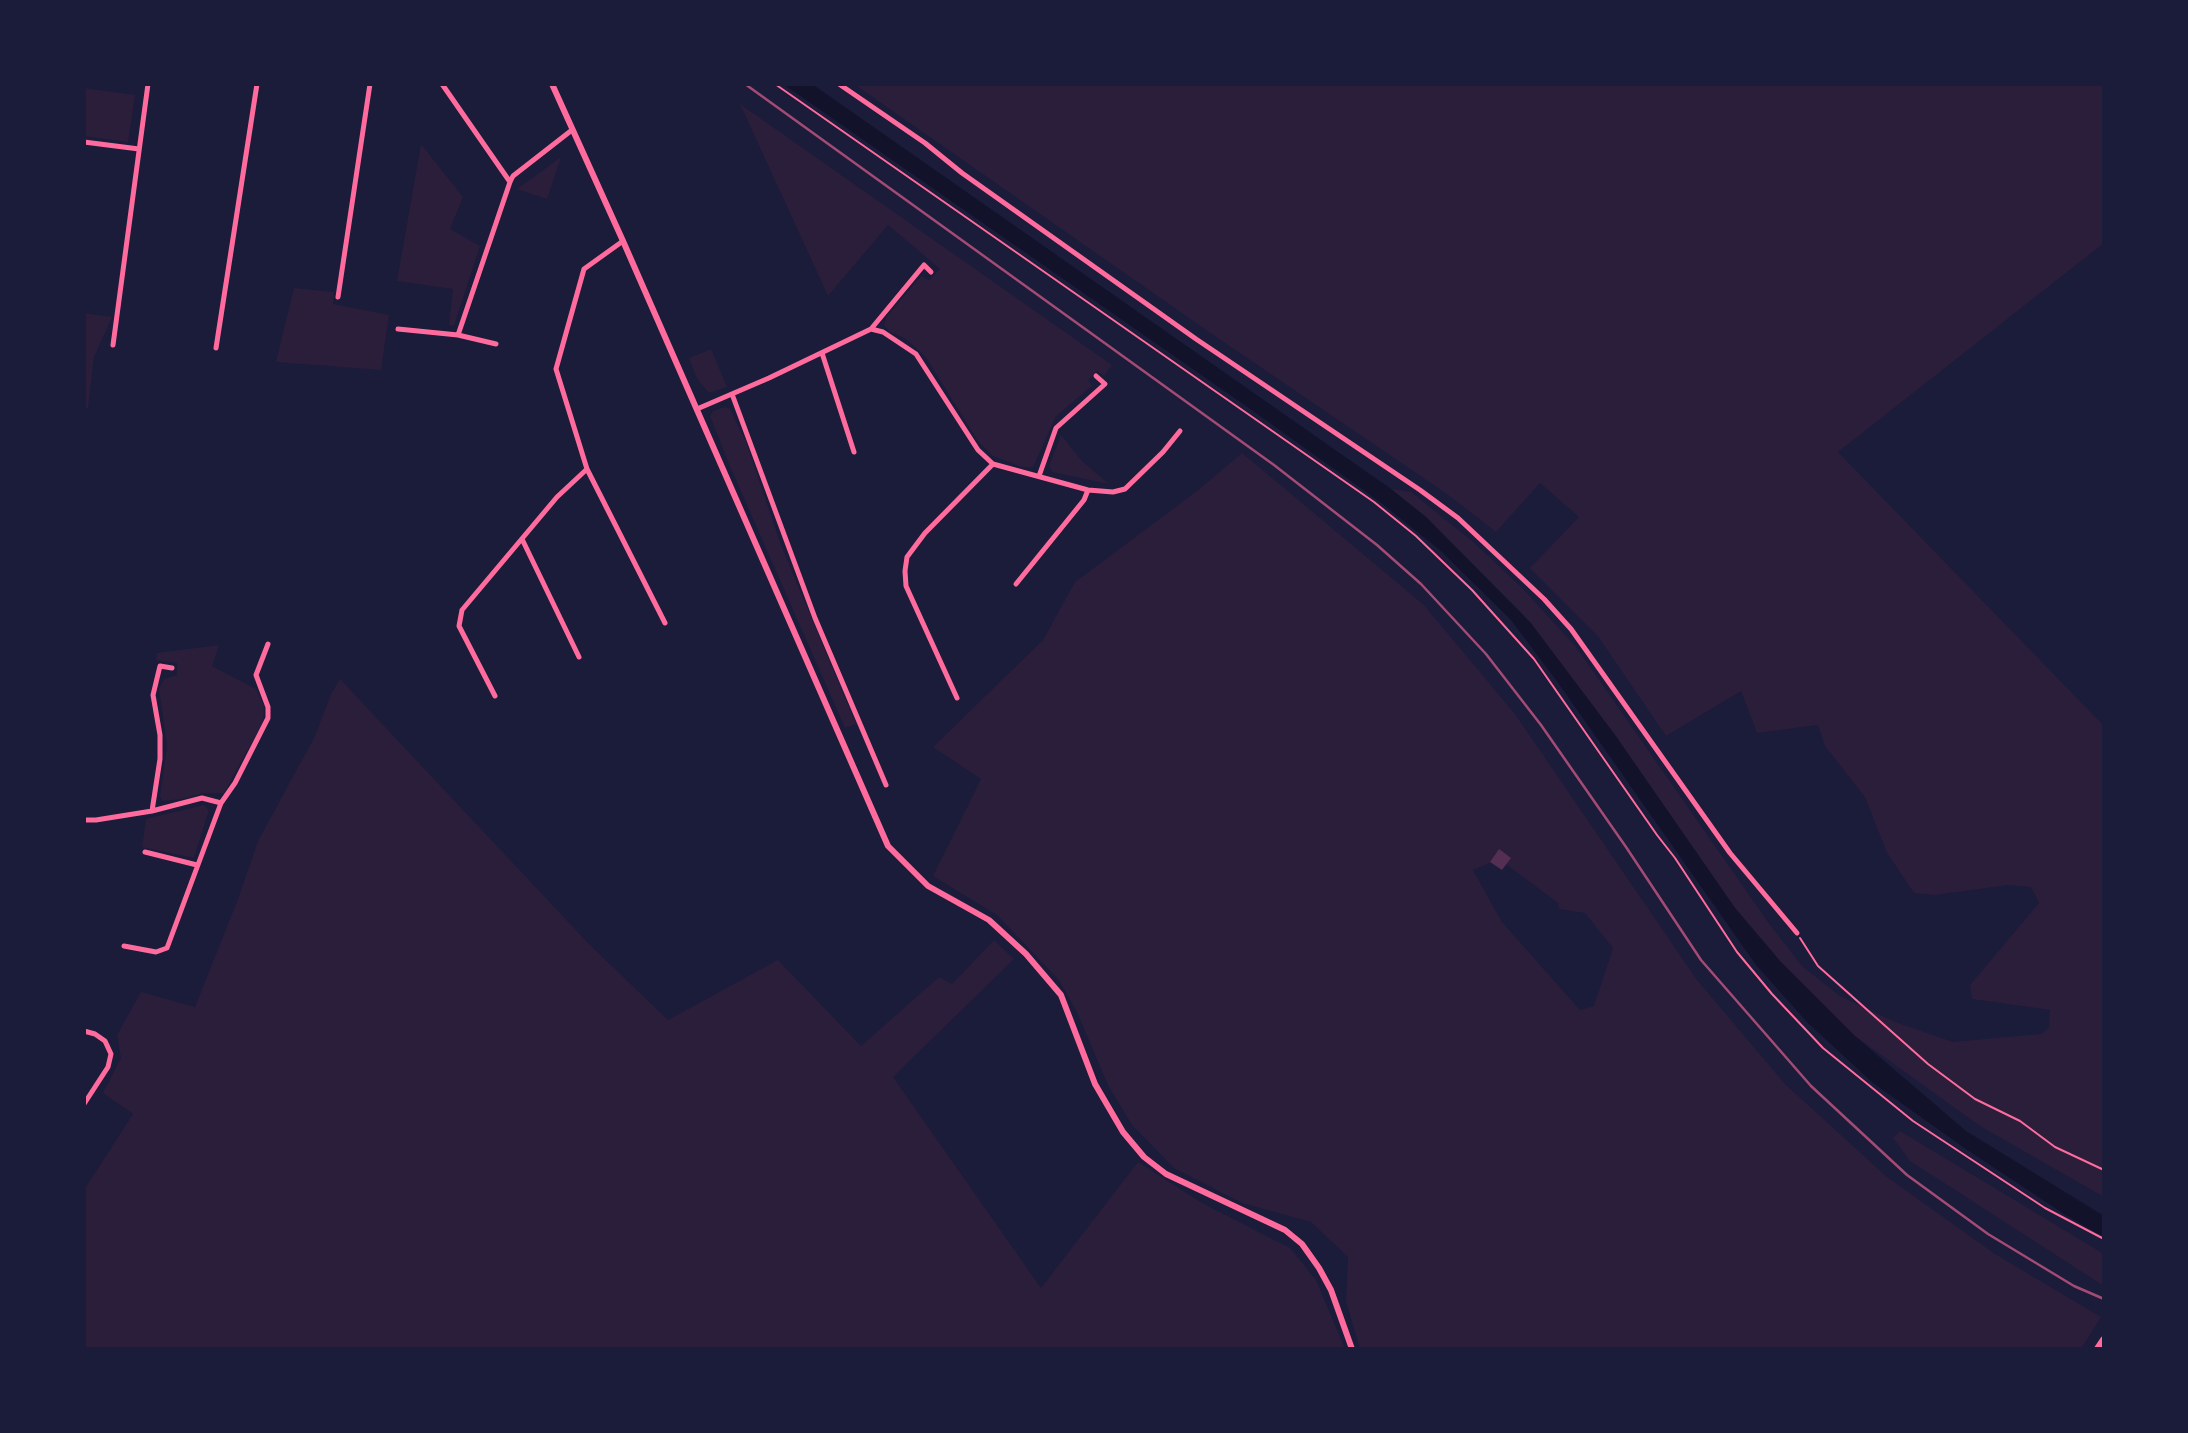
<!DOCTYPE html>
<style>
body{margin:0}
#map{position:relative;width:2188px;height:1433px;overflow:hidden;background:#1b1b3a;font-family:Barlow,sans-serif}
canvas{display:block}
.frame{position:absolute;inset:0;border:86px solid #1b1b3a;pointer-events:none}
</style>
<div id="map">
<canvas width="2188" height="1433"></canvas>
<div class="frame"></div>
</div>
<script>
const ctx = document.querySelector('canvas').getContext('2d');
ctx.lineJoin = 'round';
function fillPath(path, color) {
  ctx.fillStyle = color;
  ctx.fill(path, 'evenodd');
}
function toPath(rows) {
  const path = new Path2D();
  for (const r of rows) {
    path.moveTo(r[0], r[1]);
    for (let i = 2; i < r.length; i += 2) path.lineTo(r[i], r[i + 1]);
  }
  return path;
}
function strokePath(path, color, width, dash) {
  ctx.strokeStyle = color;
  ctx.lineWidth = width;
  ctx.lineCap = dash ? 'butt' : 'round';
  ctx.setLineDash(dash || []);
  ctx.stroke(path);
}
const green = toPath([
 [854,84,2104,84,2104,243,1838,452,2104,726,2104,1197,1980,1126,1855,1036,1780,961,1735,908,1615,735,1530,622,1426,517,1391,489,1411,492,1472,541,1523,589,1576,647,1768,922,1802,966,1840,996,1895,1022,1953,1042,2041,1034,2049,1028,2050,1010,1972,999,1970,985,2039,903,2031,887,2008,885,1935,895,1914,893,1887,853,1865,797,1825,746,1818,725,1757,733,1741,691,1666,736,1597,635,1530,568,1579,517,1540,483,1496,532,1447,494,1209,332],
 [84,88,135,95,128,142,84,136],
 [740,104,1112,365,1104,376,1097,371,1088,380,1092,386,1056,416,1033,467,1022,467,993,456,978,441,925,356,905,338,890,332,884,325,887,316,921,276,929,280,940,269,888,225,828,296],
 [421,144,463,197,450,229,480,246,454,326,449,325,453,289,397,281],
 [561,157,547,199,517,189],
 [294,288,334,292,333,304,389,315,381,370,276,362],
 [84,313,112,317,94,357,88,408,84,408],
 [711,349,727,387,709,393,697,379,689,358],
 [725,407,730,409,746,442,781,545,856,724,845,728,729,464,710,416,713,411],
 [1061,435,1081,460,1109,484,1052,472,1049,466],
 [1242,453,1424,605,1515,714,1697,980,1785,1084,1887,1177,1995,1254,2101,1317,2081,1349,1360,1349,1346,1301,1348,1257,1311,1222,1242,1203,1174,1168,1132,1125,1108,1085,1077,1012,1059,980,997,915,933,876,981,779,933,747,1043,640,1075,582,1197,491],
 [1499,859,1558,903,1559,909,1585,913,1613,948,1594,1006,1580,1010,1502,922,1473,870],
 [219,645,212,666,256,689,264,706,263,722,224,793,203,793,182,799,162,801,160,796,167,746,159,689,164,679,177,675,177,663,156,660,157,653],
 [340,679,589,944,668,1020,778,960,861,1046,939,977,952,984,994,940,1014,959,893,1077,1041,1288,1138,1162,1202,1203,1290,1248,1316,1280,1345,1349,84,1349,84,1190,133,1114,103,1093,121,1058,117,1035,141,992,195,1007,238,899,258,841,315,736,331,694],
 [204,805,209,810,194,858,142,847,146,819],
 [1900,1131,2104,1254,2104,1286,1910,1161,1893,1138]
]);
const water = toPath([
 [783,84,812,84,1391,489,1426,517,1530,622,1615,735,1735,908,1780,961,1855,1036,1966,1131,2104,1216,2104,1237,2067,1216,1966,1149,1873,1083,1808,1023,1756,965,1559,684,1511,620,1441,551,1380,502,1256,413]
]);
const building = toPath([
 [1499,849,1511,858,1502,870,1490,862]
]);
const path = toPath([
 [775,84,1374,502,1416,536,1472,590,1534,659,1657,835,1675,858,1737,952,1772,994,1823,1048,1913,1121,2045,1208,2104,1239],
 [1800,938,1818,966,1928,1064,1975,1099,2020,1121,2055,1147,2104,1170]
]);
const minor = toPath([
 [442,84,510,182],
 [839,84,925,143,962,173,1196,339,1420,490,1458,518,1544,599,1571,629,1730,853,1797,933],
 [84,142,139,149],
 [338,297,370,84],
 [398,329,458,335,496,344],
 [871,329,924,265,931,272],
 [458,335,510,182,513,176,572,130],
 [113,345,148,84],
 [216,348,257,84],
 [822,353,854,452],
 [732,394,815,618,886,785],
 [697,409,769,378,871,329,883,332,916,354,978,450,993,464,1088,490,1113,492,1125,489,1163,452,1180,431],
 [587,469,665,623],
 [1039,476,1056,428,1105,384,1096,376],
 [522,539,579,657],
 [1016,584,1084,500,1088,490],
 [495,696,459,626,462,610,557,497,587,469,556,369,584,269,623,241],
 [957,698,906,586,905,571,907,557,925,533,993,464],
 [221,803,235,783,268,718,268,707,256,675,268,644],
 [152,811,160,759,160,735,153,695,160,666,172,668],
 [84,820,96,820,152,811,202,798,221,803,167,948,156,952,124,946],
 [145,852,197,865],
 [84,1031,95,1034,105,1041,111,1054,108,1067,84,1104]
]);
const tertiary = toPath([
 [552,84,623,241,888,846,928,886,989,920,1026,954,1061,995,1095,1084,1123,1132,1144,1157,1166,1174,1285,1230,1302,1244,1319,1268,1331,1290,1352,1349]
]);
const primary = toPath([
 [2098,1349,2104,1340]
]);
const rail = toPath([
 [745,84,1274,465,1377,545,1421,584,1486,654,1541,725,1626,847,1701,960,1811,1086,1907,1175,1988,1234,2074,1286,2104,1299]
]);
fillPath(green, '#2a1e3b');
fillPath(water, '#12122b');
fillPath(building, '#542f53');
strokePath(path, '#ff6b9d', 2);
strokePath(minor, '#ff6b9d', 5);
strokePath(tertiary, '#ff6b9d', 6);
strokePath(primary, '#ff6b9d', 8);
strokePath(rail, '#a44b75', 2.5);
</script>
